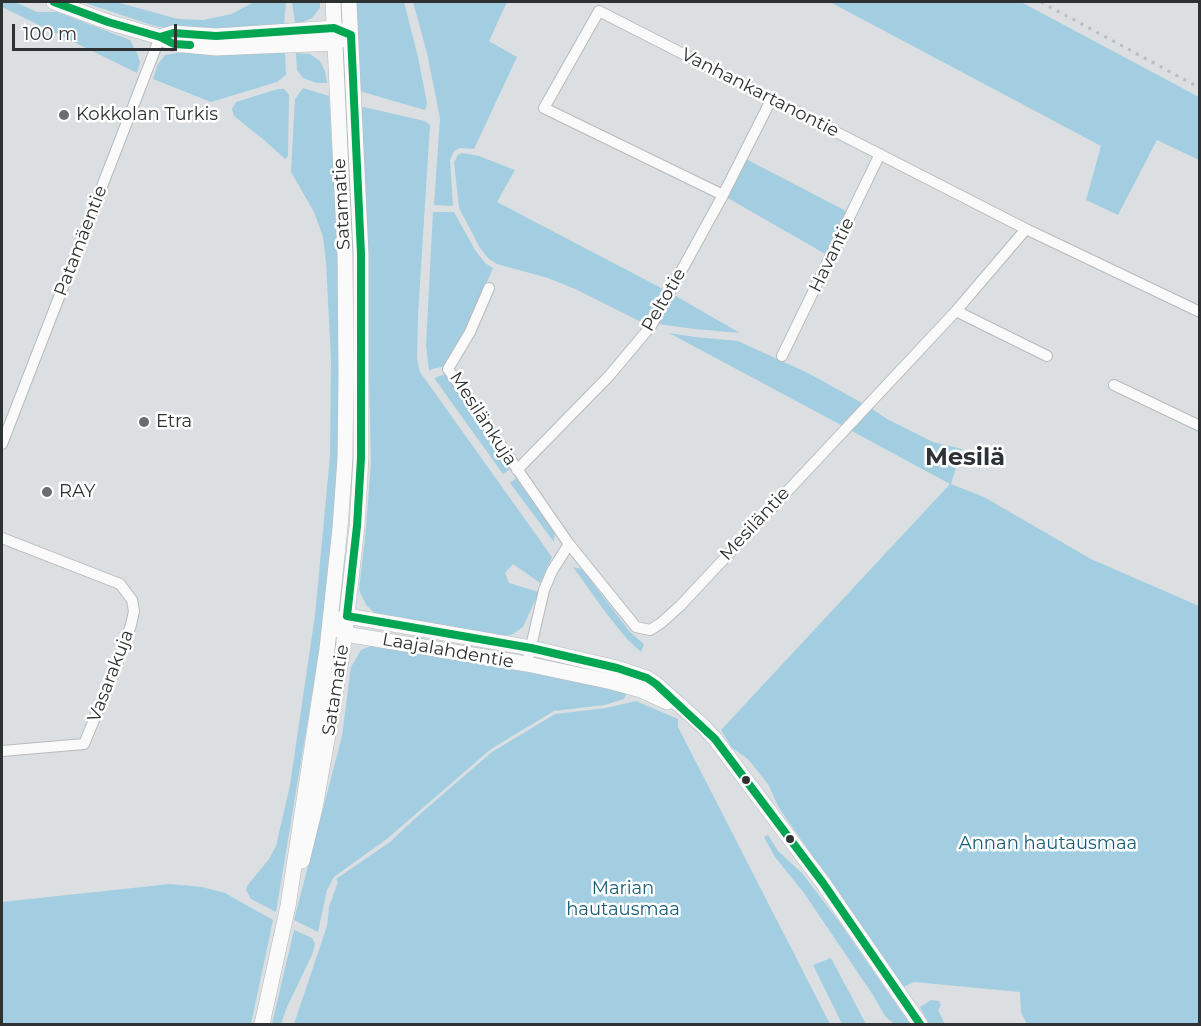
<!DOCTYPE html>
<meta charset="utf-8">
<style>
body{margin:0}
#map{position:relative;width:1201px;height:1026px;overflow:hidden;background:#dbdfe1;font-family:Montserrat,sans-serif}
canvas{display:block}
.frame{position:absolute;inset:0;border:3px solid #2e3132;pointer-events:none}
.scale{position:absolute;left:12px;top:24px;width:165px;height:27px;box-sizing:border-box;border:3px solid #2e3132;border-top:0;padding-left:8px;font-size:18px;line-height:21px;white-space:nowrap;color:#2e3132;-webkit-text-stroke:4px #fff;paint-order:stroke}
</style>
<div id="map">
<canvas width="1201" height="1026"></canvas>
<div class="frame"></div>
<div class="scale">100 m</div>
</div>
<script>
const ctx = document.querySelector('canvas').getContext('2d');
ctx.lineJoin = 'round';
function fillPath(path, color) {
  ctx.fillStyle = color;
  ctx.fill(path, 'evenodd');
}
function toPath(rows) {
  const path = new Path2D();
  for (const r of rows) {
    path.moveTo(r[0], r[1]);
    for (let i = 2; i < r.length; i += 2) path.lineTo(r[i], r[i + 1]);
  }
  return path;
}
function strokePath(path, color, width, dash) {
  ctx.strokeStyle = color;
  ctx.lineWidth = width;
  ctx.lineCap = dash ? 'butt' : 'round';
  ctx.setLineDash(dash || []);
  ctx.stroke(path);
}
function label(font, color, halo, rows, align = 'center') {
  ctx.font = font + ' Montserrat,sans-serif';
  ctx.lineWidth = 5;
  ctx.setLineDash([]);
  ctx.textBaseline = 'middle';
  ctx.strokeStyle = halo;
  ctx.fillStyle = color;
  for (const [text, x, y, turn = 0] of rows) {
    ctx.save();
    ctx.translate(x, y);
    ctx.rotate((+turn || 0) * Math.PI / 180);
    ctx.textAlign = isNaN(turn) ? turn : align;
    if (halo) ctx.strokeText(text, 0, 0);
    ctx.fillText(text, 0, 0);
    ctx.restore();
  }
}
const green = toPath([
 [2,2,15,2,37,12,57,12,130,40,137,53,140,62,137,73,2,7],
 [82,2,116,2,178,19,203,20,232,14,254,2,286,2,284,24,255,28,177,30,155,26],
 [292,2,320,2,320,8,312,18,303,22,295,23],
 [354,2,404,2,418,57,427,103,425,110,359,91],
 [413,2,507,2,489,41,517,57,474,149,460,148,454,151,450,160,453,206,434,205,440,118,427,53],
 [830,2,1021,2,1199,97,1199,160,1157,140,1118,215,1086,200,1101,146],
 [178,53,285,53,286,75,277,82,211,102,153,79,158,64,165,55],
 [296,53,310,54,320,61,325,71,327,83,317,83,303,78,297,70],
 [303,88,329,96,338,252,339,459,325,617,276,912,251,899,246,890,247,886,269,859,276,846,290,785,315,615,330,456,331,359,326,262,323,237,314,212,291,172,295,99],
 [278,89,284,89,289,95,288,156,285,159,264,140,234,116,232,109,236,102],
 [359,106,425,121,430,125,418,315,417,359,420,372,552,557,540,583,513,564,505,573,509,583,539,592,523,627,513,634,503,637,376,614,366,605,359,590,366,529,371,461,366,255],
 [462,153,479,156,515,170,497,202,665,290,648,323,639,321,575,289,548,278,497,264,489,259,480,248,459,208,454,162,458,155],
 [746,159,848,212,827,255,726,197],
 [433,212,454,212,475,250,485,263,493,268,465,333,445,366,429,370,426,345],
 [674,295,740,333,695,329,658,324],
 [669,333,695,337,738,341,808,373,864,404,841,425],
 [445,374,510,469,503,474,434,378],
 [871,408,887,419,933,442,962,449,951,484,984,497,1091,559,1199,606,1199,1024,1027,1024,1021,1012,1020,992,914,982,904,987,779,808,768,784,748,759,732,748,721,730,950,484,850,430],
 [516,478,555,533,554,542,510,483],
 [573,567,582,569,630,632,644,644,641,652,627,639,606,613],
 [371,646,520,670,628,691,624,699,605,705,554,711,491,749,388,838,334,877,327,890,318,932,294,920,342,736,351,667,361,650],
 [636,701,678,719,678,727,830,1024,294,1024,327,926,329,907,338,882,336,879,390,842,420,814,492,752,555,714,606,708],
 [768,835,778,851,802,873,840,923,910,1024,894,1024,885,1016,873,995,804,893,775,857,764,837],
 [170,884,202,887,225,893,273,920,251,1024,2,1024,2,902],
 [294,930,312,938,315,944,312,955,287,1007,281,1024,272,1024],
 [831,958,866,1024,842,1024,813,965],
 [931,1000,939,1001,941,1005,938,1010,945,1024,929,1024,920,1007]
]);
const street = toPath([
 [723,195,544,108,599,11,1026,229,1200,312],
 [489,288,470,332,448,369,569,544,636,627,650,630,661,623,680,606,956,311,1026,229],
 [956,311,1047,356],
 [782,356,880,154],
 [1114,385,1200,426],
 [2,444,160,37],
 [517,470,609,376,651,326,723,195,771,100],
 [2,538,120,584,132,600,134,611,131,625,114,672,84,744,2,751],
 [527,664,544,590,552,571,569,544]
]);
const secondary = toPath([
 [54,2,108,22,160,37,174,44,216,48,335,43,343,39],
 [160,37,173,33,216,36,334,28,342,32],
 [338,620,347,616,531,648,617,668,647,678,656,684,703,726,715,739,823,883,920,1024],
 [338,629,345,634,527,664,612,682,641,690,667,702],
 [302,861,315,808,343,649,357,526,361,458,361,254,349,2],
 [262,1024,288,906,327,649,340,528,345,459,346,373,345,255,333,2]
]);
const rail = toPath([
 [1041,2,1200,88]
]);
const bus1 = toPath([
 [54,2,108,22,160,37,174,44,190,45],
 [160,37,173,33,216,36,334,28,351,35,361,254,361,458,357,526,347,616,531,648,617,668,647,678,656,684,715,739,823,883,920,1024]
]);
const markers = [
 [64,115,6,"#6b6e6f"],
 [144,422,6,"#6b6e6f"],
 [47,492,6,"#6b6e6f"],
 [746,780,5,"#2e3132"],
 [790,839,5,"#2e3132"]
];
const streetNames = [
 ["Vanhankartanontie",760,93,27],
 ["Satamatie",342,204,-93],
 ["Patamäentie",81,241,-69],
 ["Havantie",832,255,-64],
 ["Peltotie",664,300,-60],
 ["Mesilänkuja",483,419,57],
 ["Mesiläntie",755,524,-47],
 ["Laajalahdentie",448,651,10],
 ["Vasarakuja",111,676,-69],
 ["Satamatie",336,690,-81]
];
const poiNames = [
 ["Kokkolan Turkis",76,115],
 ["Etra",156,422],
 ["RAY",59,492]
];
const parkNames = [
 ["Annan hautausmaa",1048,844],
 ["Marian",623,889],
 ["hautausmaa",623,910]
];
const districtNames = [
 ["Mesilä",965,458]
];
fillPath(green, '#a3cee1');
strokePath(street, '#b7babc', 12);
strokePath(secondary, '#b7babc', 16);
strokePath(street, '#fafafa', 10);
strokePath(secondary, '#fafafa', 15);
strokePath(rail, '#bcbdbd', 3, [3, 6]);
strokePath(bus1, '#00a651', 8);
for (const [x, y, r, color] of markers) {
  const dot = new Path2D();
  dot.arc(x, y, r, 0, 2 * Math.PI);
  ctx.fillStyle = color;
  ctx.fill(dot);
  strokePath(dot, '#fff', 2);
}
label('18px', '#2e3132', '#fff', streetNames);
label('18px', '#2e3132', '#fff', poiNames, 'left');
label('18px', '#195d77', '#fff', parkNames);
label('bold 24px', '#2d3234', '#fff', districtNames);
</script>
